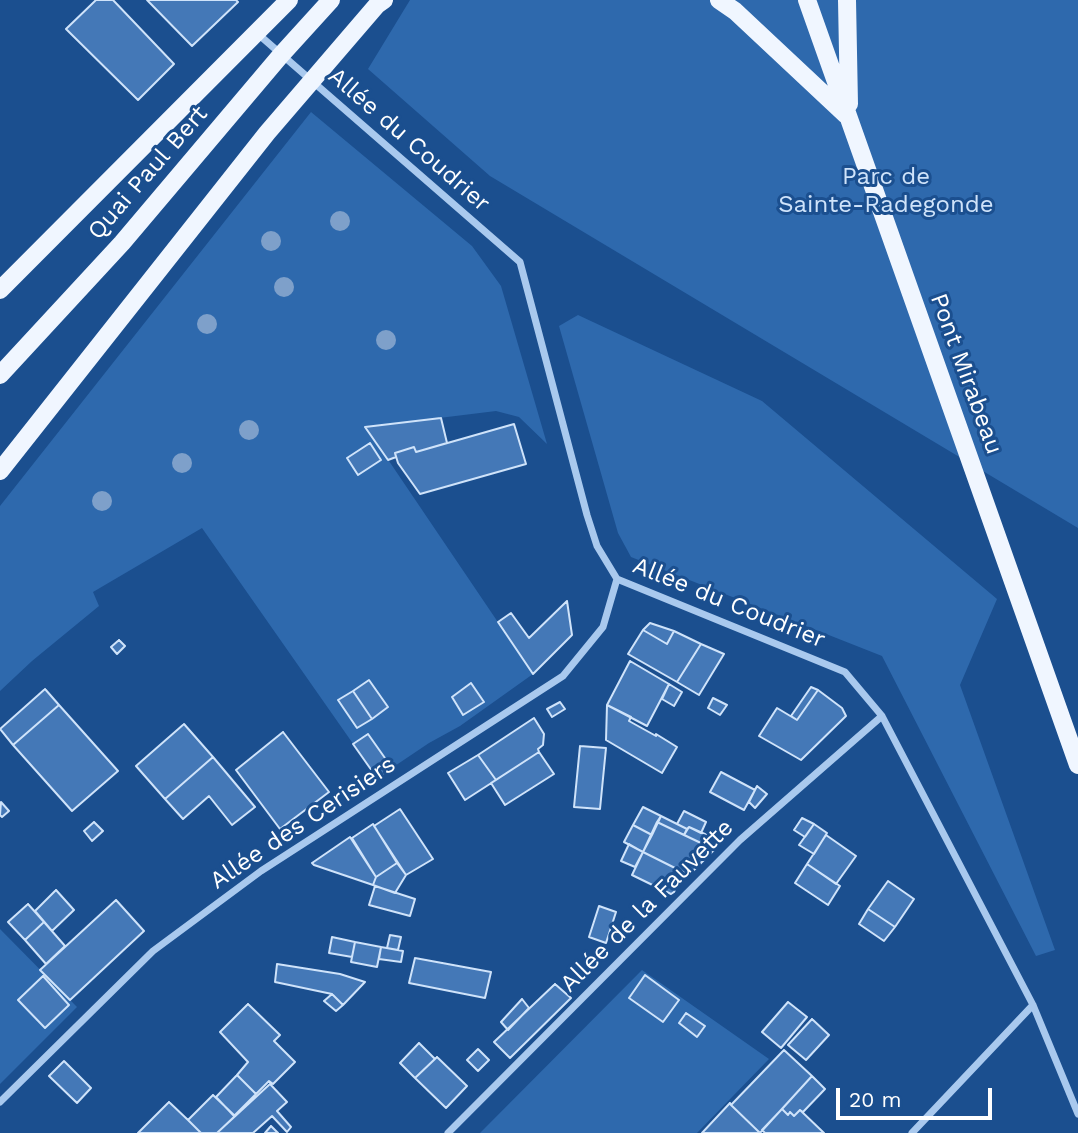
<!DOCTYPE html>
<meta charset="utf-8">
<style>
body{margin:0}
#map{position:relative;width:1078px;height:1133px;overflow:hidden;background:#1b4f8f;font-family:"Work Sans",sans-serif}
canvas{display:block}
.scale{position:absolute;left:836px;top:1088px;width:156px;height:32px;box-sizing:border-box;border:4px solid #fff;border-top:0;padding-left:9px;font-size:21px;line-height:24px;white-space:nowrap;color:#fff;-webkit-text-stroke:5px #1b4f8f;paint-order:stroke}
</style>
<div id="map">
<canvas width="1078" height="1133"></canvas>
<div class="scale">20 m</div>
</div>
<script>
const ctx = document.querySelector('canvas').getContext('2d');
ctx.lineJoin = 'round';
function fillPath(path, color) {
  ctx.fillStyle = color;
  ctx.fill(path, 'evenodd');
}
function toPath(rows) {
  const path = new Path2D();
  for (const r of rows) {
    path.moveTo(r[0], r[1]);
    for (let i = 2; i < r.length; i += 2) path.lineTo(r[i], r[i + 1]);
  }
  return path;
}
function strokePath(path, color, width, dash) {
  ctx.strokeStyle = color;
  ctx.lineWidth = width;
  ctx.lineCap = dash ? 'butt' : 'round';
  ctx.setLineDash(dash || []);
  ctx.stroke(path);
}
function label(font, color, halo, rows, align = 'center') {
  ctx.font = font + ' "Work Sans",sans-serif';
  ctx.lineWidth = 6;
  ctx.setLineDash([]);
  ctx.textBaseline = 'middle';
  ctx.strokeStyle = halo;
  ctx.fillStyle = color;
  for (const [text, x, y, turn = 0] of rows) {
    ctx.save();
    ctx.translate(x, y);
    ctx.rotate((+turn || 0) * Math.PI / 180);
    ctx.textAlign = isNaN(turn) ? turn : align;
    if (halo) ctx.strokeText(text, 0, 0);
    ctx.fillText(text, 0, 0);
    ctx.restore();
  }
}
const green = toPath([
 [410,0,1078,0,1078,528,490,176,368,69],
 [311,112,472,246,501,286,547,444,519,417,496,411,366,427,533,674,460,726,429,743,377,778,202,528,93,592,99,606,32,661,0,691,0,506],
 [578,315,762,401,997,599,960,685,1055,950,1036,956,882,656,631,557,618,533,559,326],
 [0,929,77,1007,0,1084],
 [642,970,769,1059,697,1133,480,1133]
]);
const building = toPath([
 [96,0,113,0,174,64,138,100,66,29,96,0],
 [147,0,236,0,238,2,192,46,147,0],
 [441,418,447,443,416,452,414,447,395,453,396,457,388,460,365,427,441,418],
 [514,424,526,464,420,494,398,463,395,453,414,447,416,452,514,424],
 [370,443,381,460,358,475,347,458,370,443],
 [567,601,572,635,533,674,498,622,511,613,529,638,567,601],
 [650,623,674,631,667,644,643,630,650,623],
 [643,630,667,644,674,631,701,644,677,682,628,654,643,630],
 [119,640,125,646,117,654,111,647,119,640],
 [701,644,724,654,699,695,677,682,701,644],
 [630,661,669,684,647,726,607,705,630,661],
 [369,680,388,707,372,719,353,691,369,680],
 [471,683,484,702,463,715,452,697,471,683],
 [669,684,682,692,674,706,662,699,669,684],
 [811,687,818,690,797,720,791,716,811,687],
 [45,689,59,705,13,745,0,729,45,689],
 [818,690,842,708,846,716,801,760,759,736,777,708,797,720,818,690],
 [353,691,372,719,357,728,338,700,353,691],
 [713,698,727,705,720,715,708,708,713,698],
 [560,702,565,709,552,717,547,709,560,702],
 [59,705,118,771,72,811,13,745,59,705],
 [607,705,631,717,629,721,656,736,656,734,677,747,662,773,606,740,607,705],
 [534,718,544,734,543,745,538,749,539,752,496,780,478,755,534,718],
 [184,724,213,757,165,799,136,766,184,724],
 [283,732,329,792,280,829,236,770,283,732],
 [368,734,392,768,377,778,353,744,368,734],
 [580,746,606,748,600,809,574,807,580,746],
 [539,752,554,774,505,805,491,783,539,752],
 [478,755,496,780,465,800,448,773,478,755],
 [213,757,255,807,232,825,209,796,183,819,165,799,213,757],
 [721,772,755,790,744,810,710,792,721,772],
 [757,786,767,794,755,808,749,802,757,786],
 [1,802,9,811,2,817,0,815,1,802],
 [643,807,661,816,652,835,633,825,643,807],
 [400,809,433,859,406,875,374,826,400,809],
 [684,811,706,822,701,833,689,827,687,829,677,824,684,811],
 [661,816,687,829,684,835,657,822,661,816],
 [802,818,814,824,805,837,794,830,802,818],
 [94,822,103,831,92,841,84,831,94,822],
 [657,822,703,844,714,850,689,875,643,852,657,822],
 [373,824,397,863,376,877,352,838,373,824],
 [814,824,827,833,814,854,799,845,814,824],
 [633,825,652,835,643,852,624,842,633,825],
 [689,827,707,835,703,844,684,835,689,827],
 [826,835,856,856,836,884,807,864,826,835],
 [350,837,376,877,373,885,314,865,312,863,350,837],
 [629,844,643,852,635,867,621,861,629,844],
 [643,852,683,872,674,892,671,894,632,875,643,852],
 [397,863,406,875,395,893,373,885,376,877,397,863],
 [807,864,840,886,828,905,795,883,807,864],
 [888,881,914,899,895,927,868,909,888,881],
 [375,886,415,899,410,916,369,905,375,886],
 [56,890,74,910,52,931,35,911,56,890],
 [116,900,144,931,70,1000,40,970,116,900],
 [28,904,44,922,25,940,8,922,28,904],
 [599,906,616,912,606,943,589,937,599,906],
 [868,909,895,927,884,941,859,924,868,909],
 [44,922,65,946,46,964,25,940,44,922],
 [390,935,401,937,398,950,387,948,390,935],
 [332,937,355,942,352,957,329,953,332,937],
 [355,942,381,947,377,967,351,962,355,942],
 [381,947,403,951,401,962,379,959,381,947],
 [415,958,491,972,485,998,409,983,415,958],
 [277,964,340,974,365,982,343,1005,332,994,275,982,277,964],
 [645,975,679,1000,663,1022,629,998,645,975],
 [43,976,69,1005,45,1028,18,1000,43,976],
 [555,984,571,998,510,1058,494,1042,555,984],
 [332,994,343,1005,336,1011,324,1001,332,994],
 [522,999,529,1008,508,1030,501,1022,522,999],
 [788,1002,807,1017,781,1048,762,1032,788,1002],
 [248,1004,280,1035,274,1041,295,1062,273,1084,269,1081,256,1094,237,1075,248,1062,220,1032,248,1004],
 [686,1013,705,1026,697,1037,679,1023,686,1013],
 [812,1019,829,1035,806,1060,788,1045,812,1019],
 [419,1043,435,1059,415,1078,400,1063,419,1043],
 [478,1049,489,1060,478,1071,467,1060,478,1049],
 [784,1050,812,1076,760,1133,731,1105,784,1050],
 [437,1057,467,1086,446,1108,415,1078,437,1057],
 [64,1061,91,1088,77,1103,49,1076,64,1061],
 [237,1075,256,1094,234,1116,216,1097,237,1075],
 [812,1076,825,1089,803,1112,800,1110,794,1116,790,1112,788,1115,782,1109,812,1076],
 [270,1084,287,1102,277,1111,291,1127,287,1132,272,1116,253,1133,219,1133,218,1132,270,1084],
 [213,1095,235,1116,217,1133,201,1133,188,1120,213,1095],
 [169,1102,188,1120,201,1133,138,1133,169,1102],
 [730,1103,731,1105,760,1133,702,1133,730,1103],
 [782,1109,788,1115,790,1112,794,1116,800,1110,824,1133,765,1133,762,1130,782,1109],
 [271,1126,278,1133,265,1133,271,1126]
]);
const minor = toPath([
 [258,34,520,262,587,515,597,546,617,579,845,672,882,716,1033,1005,1078,1114],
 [0,1102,153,951,261,871,563,676,603,627,617,579],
 [448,1133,740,840,882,716],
 [912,1133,1033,1005]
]);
const primary = toPath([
 [719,0,735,11,846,115],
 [807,0,1078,765],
 [847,0,849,104],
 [0,290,289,0],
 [0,375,122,243,281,55,331,0]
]);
const primaryBridge = toPath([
 [0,471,267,133,377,5,384,0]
]);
const trees = [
 [340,221],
 [271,241],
 [284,287],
 [207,324],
 [386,340],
 [249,430],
 [182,463],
 [102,501]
];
const streetNames = [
 ["Allée du Coudrier",409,140,41],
 ["Quai Paul Bert",148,173,-49],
 ["Pont Mirabeau",966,374,70],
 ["Allée du Coudrier",729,603,22],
 ["Allée des Cerisiers",303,823,-34],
 ["Allée de la Fauvette",647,906,-45]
];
const parkNames = [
 ["Parc de",886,177],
 ["Sainte-Radegonde",886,205]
];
fillPath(green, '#2e69ad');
fillPath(building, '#4478b7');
strokePath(building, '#cfe3fa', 2);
strokePath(minor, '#a9c9ee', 7);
strokePath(primary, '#f0f6ff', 18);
strokePath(primaryBridge, '#f0f6ff', 18);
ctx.fillStyle = '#7ea0ca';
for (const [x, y] of trees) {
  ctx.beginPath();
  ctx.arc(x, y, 10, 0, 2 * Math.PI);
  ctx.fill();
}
label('24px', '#fff', '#1b4f8f', streetNames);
label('24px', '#cfe3fa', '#1b4f8f', parkNames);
</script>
